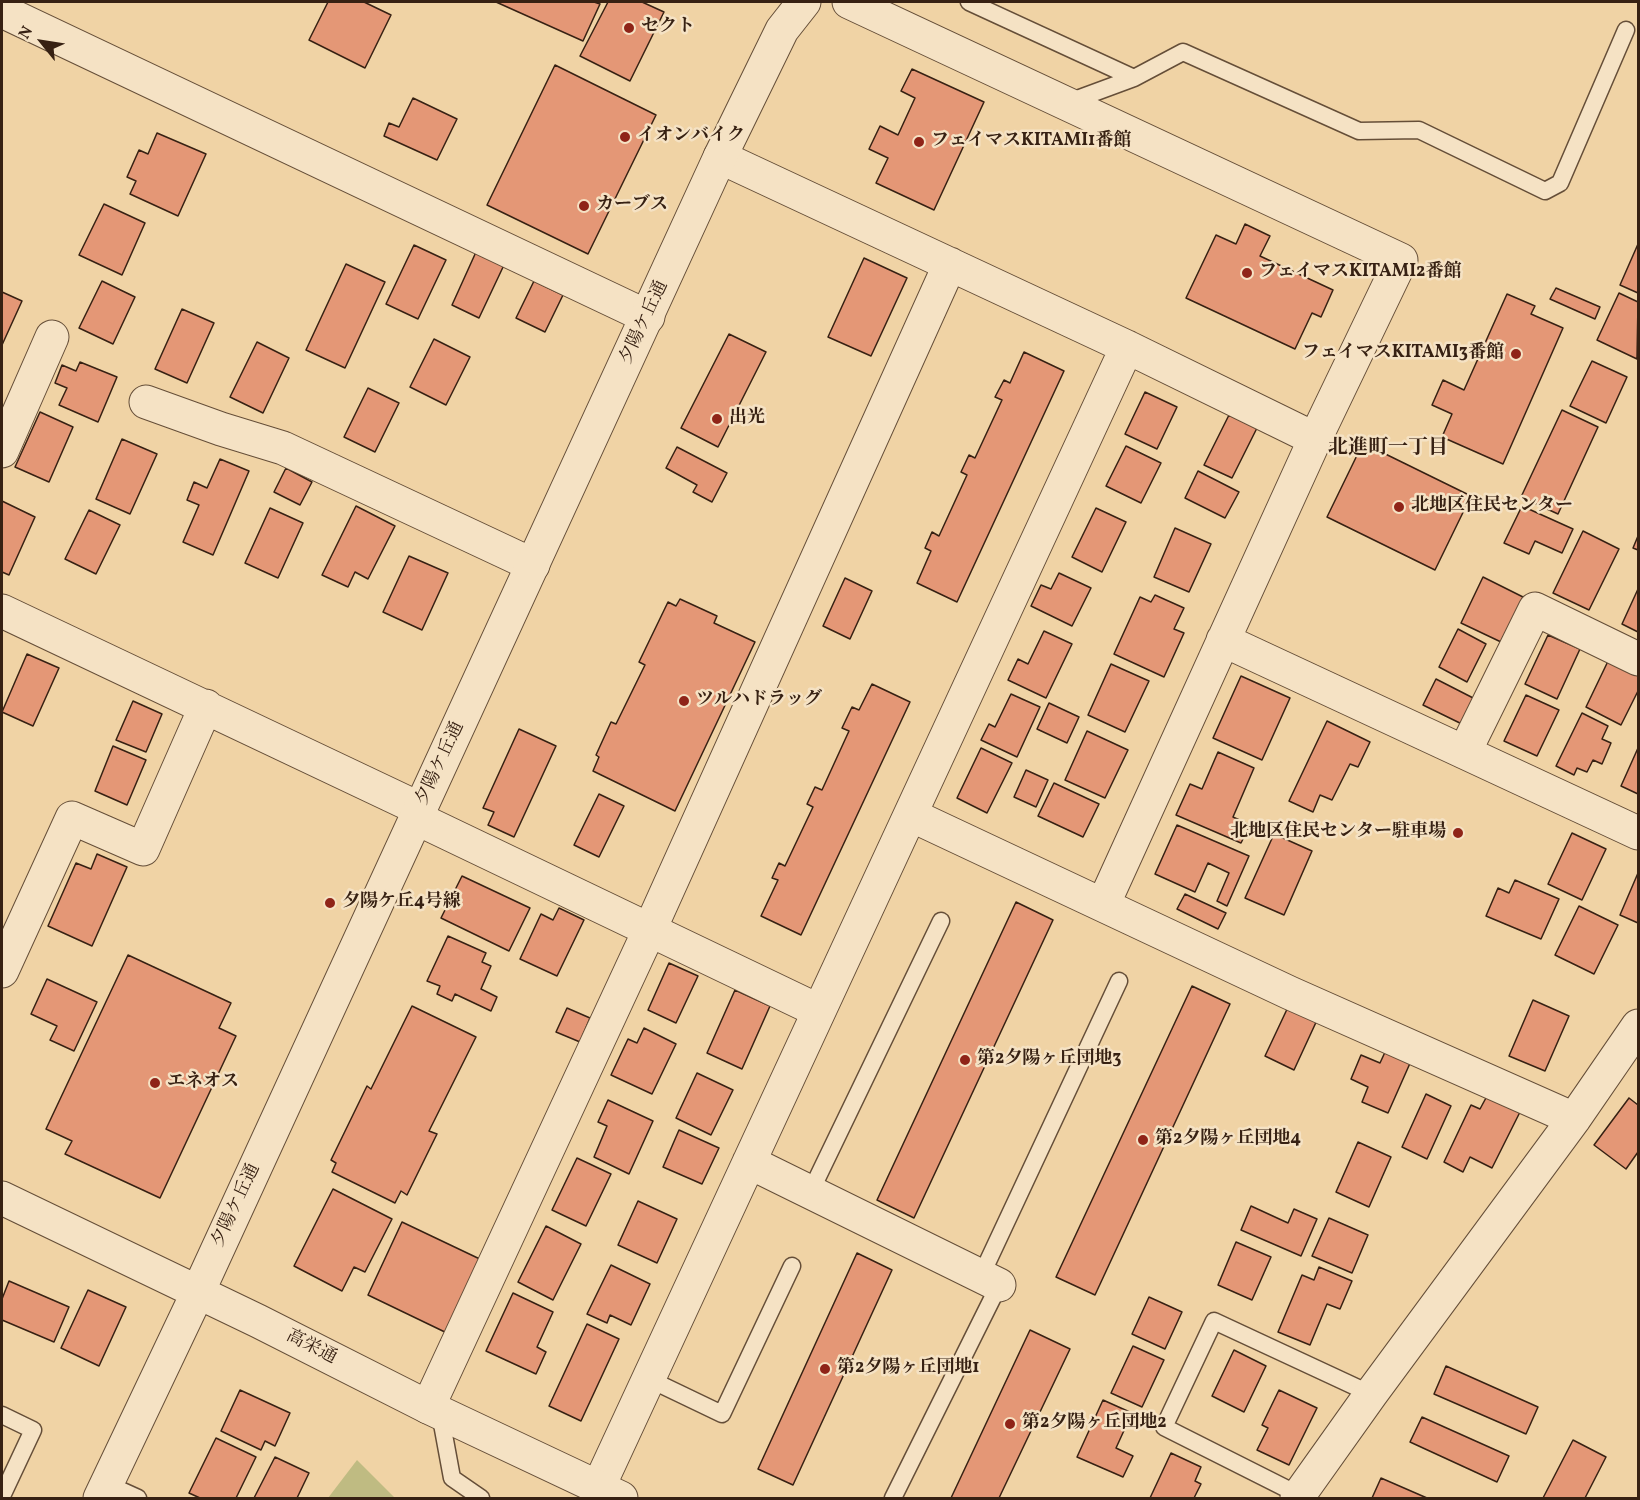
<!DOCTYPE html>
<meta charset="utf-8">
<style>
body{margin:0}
#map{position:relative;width:1640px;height:1500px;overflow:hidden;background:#f0d3a5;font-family:Vollkorn,serif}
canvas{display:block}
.frame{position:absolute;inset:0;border:3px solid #372113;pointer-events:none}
.north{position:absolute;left:12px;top:12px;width:60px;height:60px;-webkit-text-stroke:4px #f5e2c4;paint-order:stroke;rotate:300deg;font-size:16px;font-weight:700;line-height:24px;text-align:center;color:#372113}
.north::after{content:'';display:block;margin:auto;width:21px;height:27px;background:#372113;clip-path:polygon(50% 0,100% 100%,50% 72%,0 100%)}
</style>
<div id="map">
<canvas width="1640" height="1500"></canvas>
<div class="frame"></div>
<div class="north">N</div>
</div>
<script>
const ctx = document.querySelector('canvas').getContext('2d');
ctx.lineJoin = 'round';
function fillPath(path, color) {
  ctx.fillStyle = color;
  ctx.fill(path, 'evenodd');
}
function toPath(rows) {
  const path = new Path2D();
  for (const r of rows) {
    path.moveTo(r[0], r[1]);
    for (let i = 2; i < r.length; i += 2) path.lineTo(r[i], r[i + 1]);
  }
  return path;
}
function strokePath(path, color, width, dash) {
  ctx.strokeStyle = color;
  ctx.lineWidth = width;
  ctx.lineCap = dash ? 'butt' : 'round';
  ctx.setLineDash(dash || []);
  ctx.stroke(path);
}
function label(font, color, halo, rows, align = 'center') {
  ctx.font = font + ' Vollkorn,"Noto Serif JP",serif';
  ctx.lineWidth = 5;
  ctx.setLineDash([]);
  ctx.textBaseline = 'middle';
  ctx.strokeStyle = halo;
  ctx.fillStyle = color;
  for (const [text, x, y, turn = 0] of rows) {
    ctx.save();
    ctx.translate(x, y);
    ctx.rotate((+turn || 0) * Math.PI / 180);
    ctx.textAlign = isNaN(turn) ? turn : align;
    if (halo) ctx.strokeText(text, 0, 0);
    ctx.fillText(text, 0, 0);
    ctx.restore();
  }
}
const green = toPath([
 [357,1460,395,1498,328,1498]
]);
const building = toPath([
 [328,2,364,2,391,15,365,68,309,40,328,2],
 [496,2,594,2,600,4,583,41,496,2],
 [608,2,642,2,664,12,630,81,580,56,608,2],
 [555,65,656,115,588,254,487,205,555,65],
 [912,69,984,102,934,210,876,183,888,158,869,149,880,126,898,135,915,98,901,91,912,69],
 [413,98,457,119,437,160,384,136,389,123,399,127,413,98],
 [157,133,206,154,178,216,130,194,136,181,127,177,139,150,148,154,157,133],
 [104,204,145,223,122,275,79,255,104,204],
 [1245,224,1270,236,1260,256,1333,290,1321,317,1312,313,1295,349,1186,298,1216,235,1236,244,1245,224],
 [1638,244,1638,293,1620,285,1638,244],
 [414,245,446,260,418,319,386,304,414,245],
 [476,252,504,265,479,318,452,305,476,252],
 [864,258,907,278,871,356,828,337,864,258],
 [346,264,385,282,345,368,306,350,346,264],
 [102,281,135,297,113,344,79,328,102,281],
 [534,281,563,295,545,332,516,318,534,281],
 [1556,288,1600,307,1595,319,1550,299,1556,288],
 [2,292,22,301,2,345,2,292],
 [1619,293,1638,302,1637,359,1597,340,1619,293],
 [1507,294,1535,306,1531,314,1563,328,1503,464,1442,437,1452,414,1432,405,1443,380,1464,390,1507,294],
 [182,309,214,323,187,383,155,369,182,309],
 [729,334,766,352,718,447,681,428,729,334],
 [434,339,470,357,446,405,410,387,434,339],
 [257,342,289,358,263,413,230,397,257,342],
 [1024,352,1064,371,957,602,917,583,931,551,925,548,932,532,939,536,967,475,961,472,969,455,975,458,1002,400,995,397,1004,380,1010,383,1024,352],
 [1592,361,1627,377,1606,423,1570,406,1592,361],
 [80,362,117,377,98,422,59,405,67,388,55,383,62,365,76,371,80,362],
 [368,388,399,403,375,452,344,437,368,388],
 [1145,392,1177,407,1157,449,1125,434,1145,392],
 [1562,410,1598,427,1558,514,1521,497,1562,410],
 [40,412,73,427,49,482,15,467,40,412],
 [1229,415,1257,428,1232,478,1204,465,1229,415],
 [122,439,157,454,130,514,96,499,122,439],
 [1363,443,1471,496,1435,570,1327,517,1363,443],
 [1126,446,1161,463,1141,503,1106,486,1126,446],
 [677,447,727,473,712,502,693,492,697,485,666,468,677,447],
 [220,459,249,471,213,555,183,542,199,505,187,500,194,482,207,488,220,459],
 [286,468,312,482,300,505,274,492,286,468],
 [1198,471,1239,492,1225,518,1185,498,1198,471],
 [2,501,35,517,9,575,2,572,2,501],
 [356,506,395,526,368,579,355,572,348,587,322,575,356,506],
 [1522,506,1573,529,1562,553,1535,541,1529,554,1504,543,1522,506],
 [270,508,303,523,278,578,245,563,270,508],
 [1096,508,1126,522,1102,572,1072,557,1096,508],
 [89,510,120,525,96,574,65,559,89,510],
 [1175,528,1211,544,1189,592,1154,577,1175,528],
 [1583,531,1619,549,1589,610,1553,593,1583,531],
 [1638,536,1638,550,1633,548,1638,536],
 [409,556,448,573,422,630,383,612,409,556],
 [1059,573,1091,588,1072,626,1031,606,1041,585,1051,589,1059,573],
 [1483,577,1523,597,1501,642,1461,623,1483,577],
 [845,578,872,591,850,639,823,626,845,578],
 [1638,589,1638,632,1622,624,1638,589],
 [1155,595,1184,608,1174,629,1184,633,1164,677,1114,654,1140,597,1151,602,1155,595],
 [680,599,717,616,714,623,755,642,675,811,593,771,599,757,596,755,611,722,616,724,645,665,639,662,668,602,676,606,680,599],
 [1458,629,1486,644,1467,682,1439,667,1458,629],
 [1044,631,1072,644,1046,698,1008,680,1018,659,1028,664,1044,631],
 [1548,635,1580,649,1557,699,1525,684,1548,635],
 [27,654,59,668,33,726,2,712,27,654],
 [1610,657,1638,672,1638,691,1621,725,1586,707,1610,657],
 [1111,664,1149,681,1125,732,1088,715,1111,664],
 [1241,676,1290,698,1262,760,1213,738,1241,676],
 [1436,679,1481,702,1468,727,1423,705,1436,679],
 [872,684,910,702,801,935,761,916,778,880,772,878,779,863,785,866,813,807,807,804,815,787,822,790,849,731,842,728,852,707,859,710,872,684],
 [1011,694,1040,707,1017,757,981,740,989,724,995,727,1011,694],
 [1526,695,1559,710,1537,756,1504,741,1526,695],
 [133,701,162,714,146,752,116,740,133,701],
 [1049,703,1079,717,1067,743,1037,729,1049,703],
 [1582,713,1608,726,1602,739,1611,743,1602,764,1593,760,1587,772,1577,768,1574,775,1556,766,1582,713],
 [1327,721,1370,742,1358,767,1350,764,1332,800,1320,795,1313,812,1289,801,1327,721],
 [519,729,556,746,514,837,488,825,494,812,483,808,519,729],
 [1087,731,1128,750,1105,798,1065,780,1087,731],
 [113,746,146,760,127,805,95,791,113,746],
 [981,748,1012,763,987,813,957,798,981,748],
 [1638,748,1638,794,1621,786,1638,748],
 [1218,752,1254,768,1233,817,1250,825,1241,843,1176,815,1190,784,1202,789,1218,752],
 [1026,770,1048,780,1036,807,1014,797,1026,770],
 [1054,783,1099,804,1083,837,1038,816,1054,783],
 [599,794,624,806,599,857,574,845,599,794],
 [1177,825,1249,856,1227,906,1217,901,1229,873,1208,863,1195,892,1155,874,1177,825],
 [1572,833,1606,849,1582,900,1548,884,1572,833],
 [1274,834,1312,851,1284,915,1245,898,1274,834],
 [97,854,127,867,92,946,48,926,76,863,91,869,97,854],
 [1638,873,1638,923,1620,915,1638,873],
 [462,876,530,908,509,951,441,918,462,876],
 [1515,880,1559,899,1541,939,1486,916,1498,888,1509,893,1515,880],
 [1185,894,1226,913,1218,929,1177,909,1185,894],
 [1016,902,1053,920,914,1218,877,1200,1016,902],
 [1579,906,1618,925,1594,974,1555,955,1579,906],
 [559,908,584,920,557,976,520,959,541,914,553,920,559,908],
 [448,936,486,953,482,962,491,966,481,989,497,997,491,1011,455,994,452,1001,437,994,440,986,427,981,448,936],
 [128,955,231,1003,219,1028,236,1036,160,1198,65,1154,72,1141,46,1129,128,955],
 [669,963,698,976,676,1023,648,1010,669,963],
 [47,979,97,1002,74,1051,50,1040,57,1026,31,1014,47,979],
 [1192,986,1230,1004,1095,1295,1056,1277,1192,986],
 [735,990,770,1006,742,1069,707,1053,735,990],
 [1533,1000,1569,1016,1545,1071,1509,1056,1533,1000],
 [1289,1005,1318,1018,1294,1070,1265,1056,1289,1005],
 [412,1006,476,1037,429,1131,437,1134,407,1195,401,1191,395,1203,332,1172,336,1163,331,1160,367,1086,371,1089,412,1006],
 [567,1008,590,1018,580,1042,556,1032,567,1008],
 [644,1028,676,1044,652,1094,611,1075,628,1039,637,1043,644,1028],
 [1386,1050,1411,1061,1388,1113,1362,1102,1368,1087,1351,1079,1361,1055,1380,1063,1386,1050],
 [697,1073,733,1090,711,1135,676,1118,697,1073],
 [1426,1094,1451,1106,1427,1159,1402,1147,1426,1094],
 [1487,1096,1520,1112,1492,1168,1470,1157,1463,1172,1444,1162,1471,1105,1480,1109,1487,1096],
 [1629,1098,1638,1105,1638,1152,1626,1169,1594,1145,1629,1098],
 [608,1100,653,1121,629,1174,594,1157,607,1126,598,1122,608,1100],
 [679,1130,719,1148,702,1184,663,1167,679,1130],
 [1358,1142,1391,1157,1369,1207,1336,1192,1358,1142],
 [577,1158,611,1174,586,1226,552,1210,577,1158],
 [333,1189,392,1219,365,1272,354,1267,342,1291,294,1266,333,1189],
 [638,1201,677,1219,657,1263,618,1245,638,1201],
 [1251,1206,1288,1223,1294,1209,1317,1219,1301,1256,1241,1230,1251,1206],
 [1329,1218,1368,1235,1352,1273,1312,1256,1329,1218],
 [402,1222,484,1261,449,1334,368,1295,402,1222],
 [546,1226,581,1244,553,1300,518,1282,546,1226],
 [1236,1242,1271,1257,1252,1300,1218,1285,1236,1242],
 [857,1253,892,1270,793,1485,758,1469,857,1253],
 [611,1265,650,1284,631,1325,610,1315,607,1323,587,1314,611,1265],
 [1319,1267,1352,1281,1340,1309,1327,1304,1310,1345,1278,1332,1302,1275,1314,1280,1319,1267],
 [9,1281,69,1307,54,1342,2,1320,2,1299,9,1281],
 [88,1290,126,1307,99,1366,61,1348,88,1290],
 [513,1293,553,1312,537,1347,546,1352,536,1374,486,1351,513,1293],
 [1149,1297,1182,1312,1165,1349,1132,1334,1149,1297],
 [587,1324,619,1339,581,1421,549,1406,587,1324],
 [1030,1330,1070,1349,999,1498,951,1498,1030,1330],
 [1133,1346,1164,1360,1142,1407,1111,1393,1133,1346],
 [1234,1350,1266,1366,1244,1412,1212,1396,1234,1350],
 [1446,1366,1538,1407,1526,1434,1434,1394,1446,1366],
 [240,1390,290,1413,275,1446,265,1441,261,1450,221,1431,240,1390],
 [1279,1390,1317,1408,1289,1465,1257,1450,1268,1428,1262,1425,1279,1390],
 [1103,1400,1132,1413,1116,1448,1133,1456,1123,1477,1077,1457,1103,1400],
 [1422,1417,1509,1456,1497,1482,1410,1442,1422,1417],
 [216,1438,256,1457,236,1498,200,1498,189,1493,216,1438],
 [1573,1440,1606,1457,1585,1498,1543,1498,1573,1440],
 [1171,1453,1201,1467,1195,1481,1201,1484,1194,1498,1150,1498,1171,1453],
 [275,1457,309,1473,297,1498,254,1498,275,1457],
 [1381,1478,1427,1498,1372,1498,1381,1478]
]);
const service = toPath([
 [969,2,1134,78],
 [1069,102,1134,78,1183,52,1359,131,1419,130,1545,191,1560,183,1626,30],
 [810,1193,941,921],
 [981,1276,1119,981],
 [649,1379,722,1414,792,1266],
 [440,1413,452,1478,481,1498],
 [2,1415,33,1430,2,1496],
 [107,1484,138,1498],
 [1299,1495,1164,1427,1214,1321,1371,1394],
 [893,1498,999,1285]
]);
const minor = toPath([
 [849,2,1401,260,1315,439,1103,905],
 [2,11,648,317],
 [720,157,1127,347,1315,439],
 [146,402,221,429,283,448,533,565],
 [2,451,52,337],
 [2,611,420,809],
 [1223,640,1638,833],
 [1465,751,1535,609,1638,659],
 [911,815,1290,993,1574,1119],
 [416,818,819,1011],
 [2,971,72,818,143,849,206,706],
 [749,1162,999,1285],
 [428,1407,650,929,950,264],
 [598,1488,1127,347],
 [1297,1498,1371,1394,1574,1119,1638,1026]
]);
const tertiary = toPath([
 [2,1198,258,1321,428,1407,621,1498],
 [100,1498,198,1292,720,157,782,30,804,2]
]);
const markers = [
 [629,28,6,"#8f2418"],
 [625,137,6,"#8f2418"],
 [919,142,6,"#8f2418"],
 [584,206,6,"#8f2418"],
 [1247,273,6,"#8f2418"],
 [1516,354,6,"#8f2418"],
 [717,419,6,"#8f2418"],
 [1399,507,6,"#8f2418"],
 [684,701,6,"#8f2418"],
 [1458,833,6,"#8f2418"],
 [330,903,6,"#8f2418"],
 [965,1060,6,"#8f2418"],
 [155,1083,6,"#8f2418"],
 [1143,1140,6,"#8f2418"],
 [825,1369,6,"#8f2418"],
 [1010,1424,6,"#8f2418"]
];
const poiNames = [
 ["セクト",641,28],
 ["イオンバイク",637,137],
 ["フェイマスKITAMI1番館",931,142],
 ["カーブス",596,206],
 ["フェイマスKITAMI2番館",1259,273],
 ["フェイマスKITAMI3番館",1504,354,"right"],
 ["出光",729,419],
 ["北地区住民センター",1411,507],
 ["ツルハドラッグ",696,701],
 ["北地区住民センター駐車場",1446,833,"right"],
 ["夕陽ケ丘4号線",342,903],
 ["第2夕陽ヶ丘団地3",977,1060],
 ["エネオス",167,1083],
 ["第2夕陽ヶ丘団地4",1155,1140],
 ["第2夕陽ヶ丘団地1",837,1369],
 ["第2夕陽ヶ丘団地2",1022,1424]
];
const streetNames = [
 ["夕陽ケ丘通",645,323,-65],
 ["夕陽ケ丘通",441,764,-65],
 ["夕陽ケ丘通",237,1206,-65],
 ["高栄通",311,1348,27]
];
const neighbourhoodNames = [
 ["北進町一丁目",1388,449]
];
fillPath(green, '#bfbb82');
fillPath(building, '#e49776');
strokePath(building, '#372113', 1.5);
strokePath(service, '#654e38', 19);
strokePath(minor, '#654e38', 35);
strokePath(tertiary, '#654e38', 35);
strokePath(service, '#f5e2c4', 16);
strokePath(minor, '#f5e2c4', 33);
strokePath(tertiary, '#f5e2c4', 33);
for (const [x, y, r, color] of markers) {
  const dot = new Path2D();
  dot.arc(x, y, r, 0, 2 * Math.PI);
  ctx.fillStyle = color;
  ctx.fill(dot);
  strokePath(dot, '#f5e2c4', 2);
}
label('bold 18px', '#372113', '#f5e2c4', poiNames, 'left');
label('18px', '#372113', '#f5e2c4', streetNames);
label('bold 20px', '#372113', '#f5e2c4', neighbourhoodNames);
</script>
